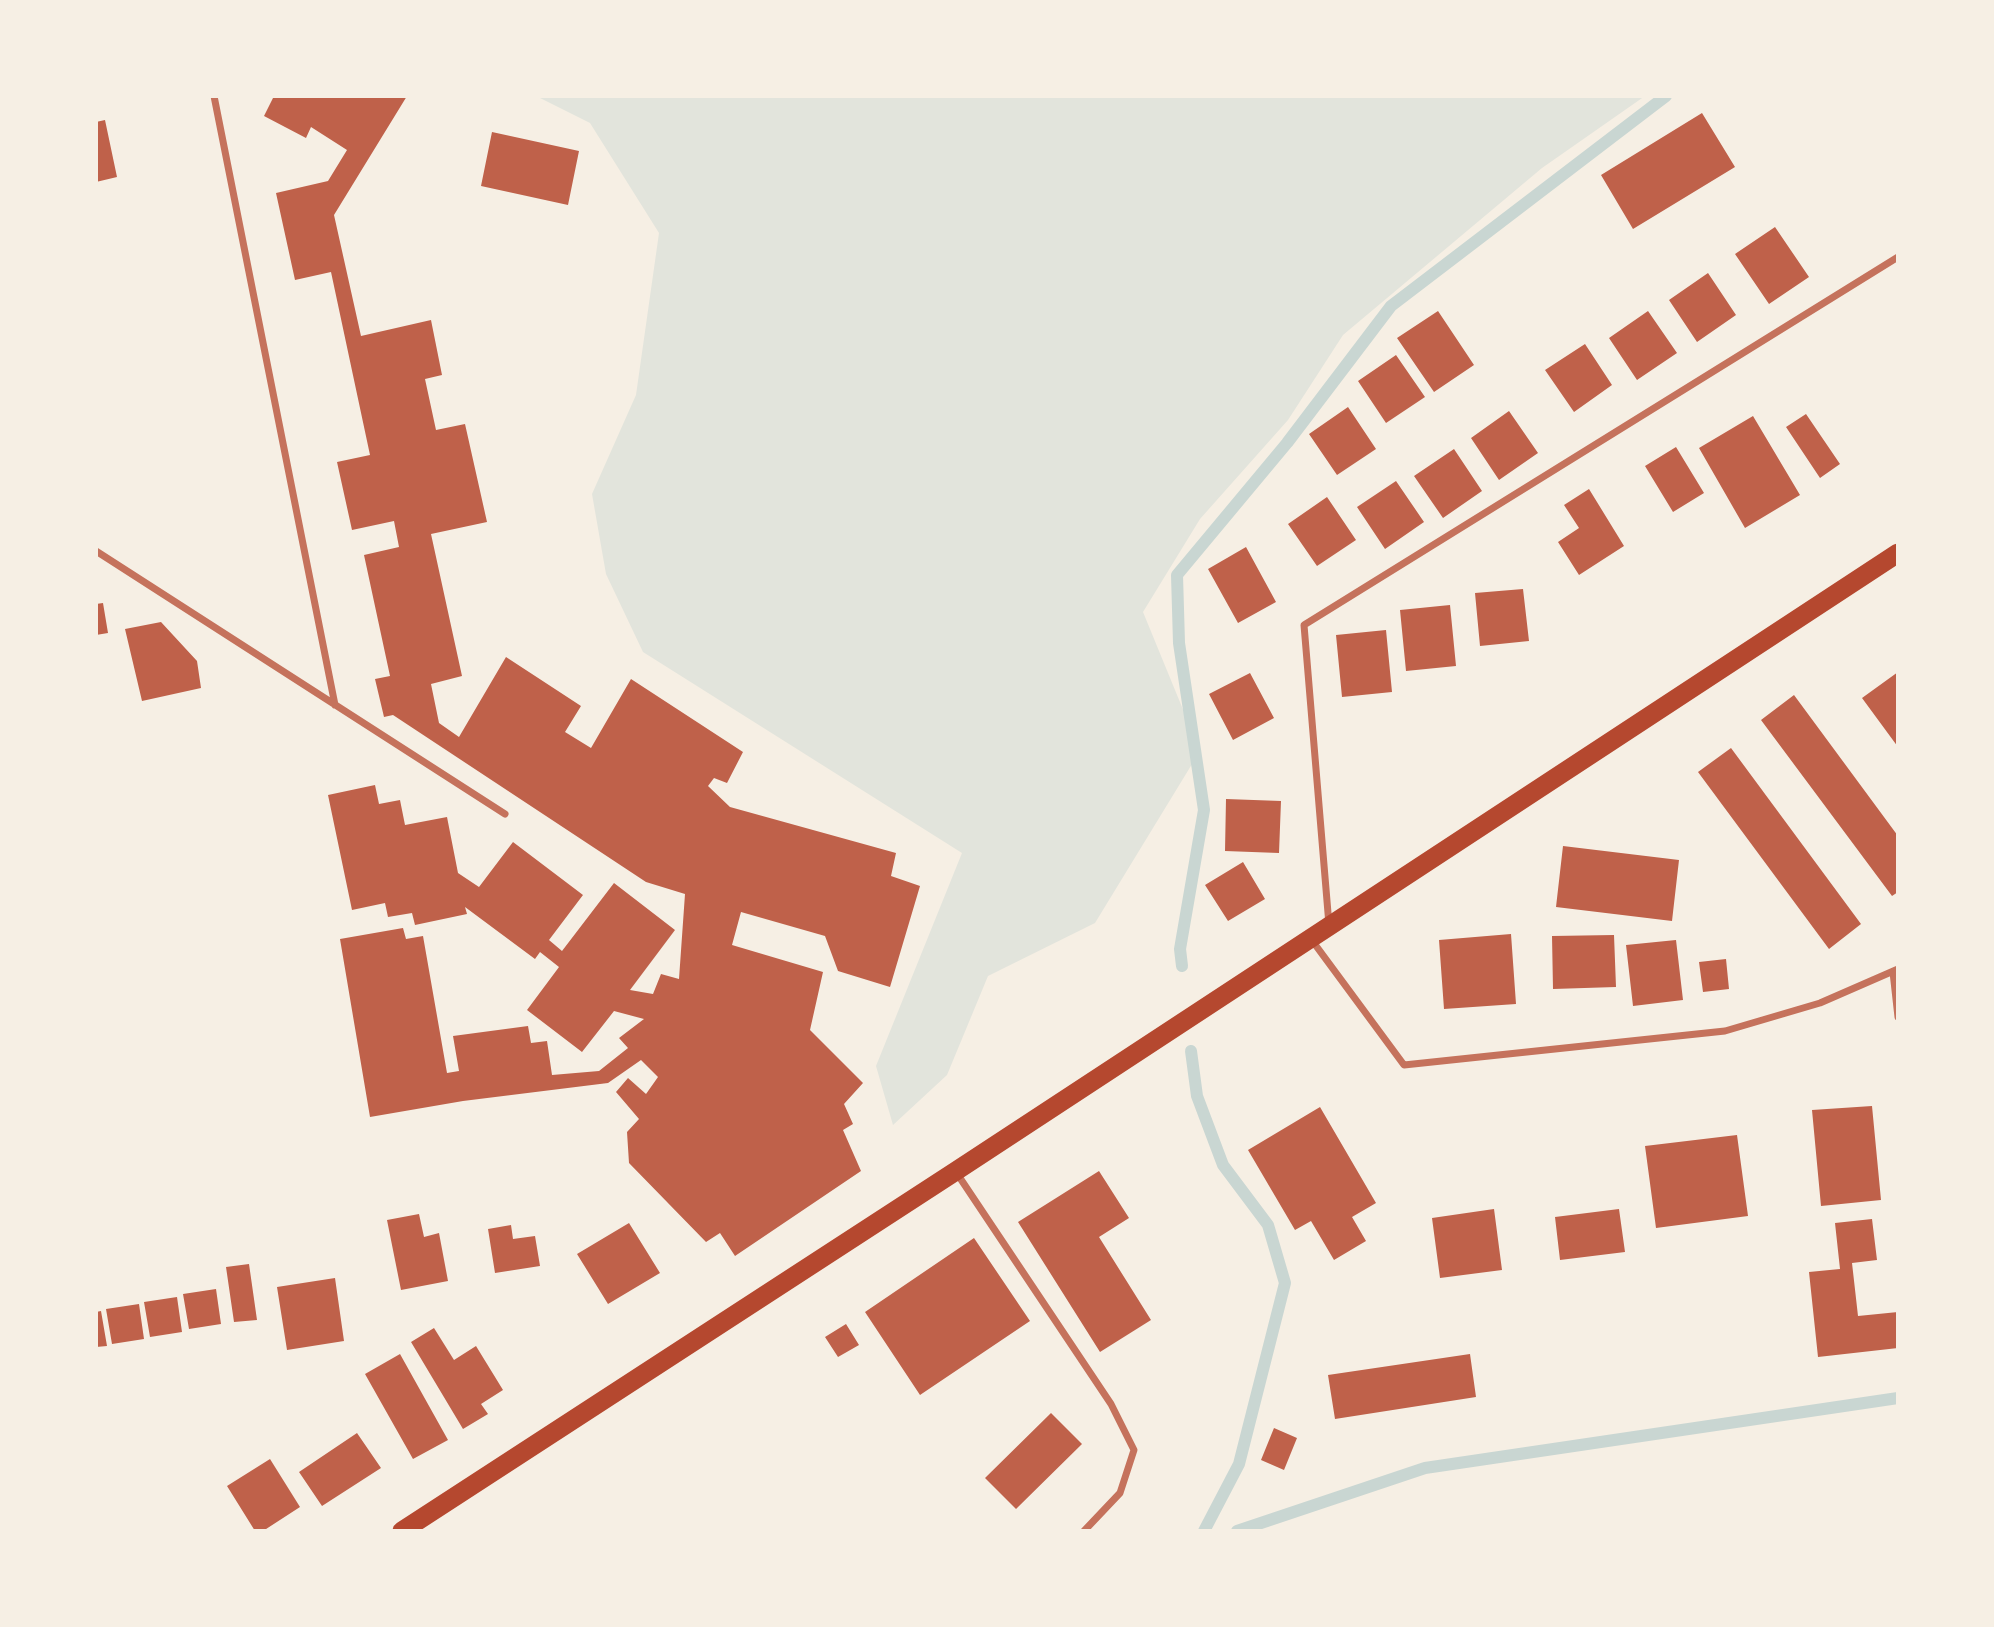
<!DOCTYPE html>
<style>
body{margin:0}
#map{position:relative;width:1994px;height:1627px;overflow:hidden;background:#f6efe4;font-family:Cabin,sans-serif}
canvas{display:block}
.frame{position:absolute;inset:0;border:98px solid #f6efe4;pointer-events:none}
</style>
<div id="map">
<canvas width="1994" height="1627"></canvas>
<div class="frame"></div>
</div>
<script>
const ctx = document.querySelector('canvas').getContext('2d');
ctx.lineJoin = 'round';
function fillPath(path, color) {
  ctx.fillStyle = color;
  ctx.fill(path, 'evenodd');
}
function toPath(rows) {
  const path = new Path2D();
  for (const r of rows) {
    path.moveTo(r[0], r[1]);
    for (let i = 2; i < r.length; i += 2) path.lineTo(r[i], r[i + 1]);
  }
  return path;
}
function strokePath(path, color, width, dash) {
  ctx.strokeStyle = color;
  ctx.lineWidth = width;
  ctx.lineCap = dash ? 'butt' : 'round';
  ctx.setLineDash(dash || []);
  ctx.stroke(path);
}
const green = toPath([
 [536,96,1645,96,1542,168,1343,335,1288,420,1200,519,1143,612,1200,751,1095,923,988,976,947,1075,893,1125,876,1066,962,853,643,652,606,574,592,494,636,395,659,233,590,123]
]);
const stream = toPath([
 [1182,966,1180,949,1204,810,1179,643,1177,575,1287,443,1391,306,1666,96],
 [1191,1051,1197,1096,1223,1165,1268,1225,1285,1283,1239,1464,1204,1531],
 [1237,1531,1425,1468,1898,1398]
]);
const building = toPath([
 [274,96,407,96,334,215,361,336,431,320,442,375,425,379,436,430,465,424,487,522,431,534,462,676,431,684,439,723,459,737,506,657,581,706,565,732,591,748,631,679,743,752,727,783,714,778,708,786,730,807,896,853,891,876,920,886,890,987,838,971,825,936,741,912,732,945,823,972,810,1030,863,1083,844,1104,853,1124,843,1130,861,1171,735,1256,720,1233,706,1242,629,1163,627,1132,639,1119,616,1092,628,1078,646,1094,658,1077,641,1060,608,1083,463,1101,370,1117,340,939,403,928,406,939,423,936,447,1073,459,1071,453,1036,528,1026,531,1043,547,1041,552,1075,599,1071,628,1048,619,1038,644,1019,614,1011,582,1052,527,1010,559,967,540,952,535,959,465,907,467,914,415,925,412,913,388,917,385,903,352,910,328,795,375,785,379,804,400,800,405,825,447,817,458,873,479,887,513,842,583,895,549,940,562,951,614,883,675,930,630,990,653,994,661,974,679,979,685,894,646,882,393,715,384,717,375,679,390,676,364,555,399,547,394,521,352,530,337,462,370,455,331,272,295,280,276,193,328,181,347,150,311,127,306,138,264,116],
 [1702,113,1735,167,1633,229,1601,175],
 [105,120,117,177,96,182,96,122],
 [492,132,579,151,568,205,481,186],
 [1775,227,1809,277,1769,304,1735,254],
 [1708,273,1736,315,1697,342,1669,300],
 [1438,311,1474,365,1434,392,1397,338],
 [1648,311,1677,353,1637,380,1609,338],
 [1585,344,1612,385,1574,412,1545,370],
 [1396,355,1425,397,1386,423,1358,381],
 [1348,407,1376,449,1337,475,1309,434],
 [1509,411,1538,453,1499,480,1471,438],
 [1806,414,1840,464,1820,478,1786,427],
 [1753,416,1800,495,1745,528,1699,448],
 [1676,447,1704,493,1673,512,1645,466],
 [1454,449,1482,491,1443,518,1414,476],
 [1396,481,1424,522,1385,549,1357,507],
 [1589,489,1624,546,1579,575,1558,542,1579,528,1564,505],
 [1327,497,1356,540,1317,566,1288,524],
 [1246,547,1276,602,1238,623,1208,569],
 [1523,589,1529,641,1480,646,1475,593],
 [103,603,108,633,96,635,96,604],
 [1450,605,1456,666,1406,671,1400,610],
 [161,622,197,661,201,688,142,701,125,629],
 [1386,630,1392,692,1342,697,1336,635],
 [1898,672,1898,747,1862,698],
 [1250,673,1274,718,1233,740,1209,694],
 [1794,695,1898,836,1898,892,1892,896,1761,720],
 [1731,748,1861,924,1829,949,1698,772],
 [1226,799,1281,801,1279,853,1225,851],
 [1563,846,1679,860,1672,921,1556,907],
 [1243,862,1265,899,1228,921,1205,885],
 [1511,934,1516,1004,1444,1009,1439,940],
 [1614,935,1616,987,1553,989,1552,936],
 [1676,940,1683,1000,1633,1006,1626,945],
 [1726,959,1729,989,1703,992,1699,962],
 [1872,1106,1881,1200,1821,1206,1812,1110],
 [1320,1107,1376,1203,1352,1217,1366,1241,1334,1260,1311,1221,1295,1230,1248,1150],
 [1737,1135,1748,1216,1656,1228,1645,1146],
 [1099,1171,1129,1218,1099,1237,1151,1320,1100,1352,1018,1222],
 [1494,1209,1502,1270,1440,1278,1432,1218],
 [1619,1209,1625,1252,1560,1260,1555,1217],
 [419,1214,424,1237,439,1233,448,1281,401,1290,387,1220],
 [1872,1219,1877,1260,1852,1263,1858,1316,1898,1312,1898,1348,1818,1357,1809,1272,1840,1269,1835,1223],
 [629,1223,660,1273,608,1304,577,1254],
 [511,1225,513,1239,535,1236,540,1266,495,1273,488,1229],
 [974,1238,1030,1321,920,1395,865,1312],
 [249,1264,257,1320,234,1322,226,1267],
 [335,1278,344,1341,287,1350,277,1287],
 [216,1289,221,1324,189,1329,183,1294],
 [177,1297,182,1332,150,1337,144,1302],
 [139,1304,144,1339,112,1344,106,1309],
 [101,1311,107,1346,96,1347,96,1312],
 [846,1324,859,1345,838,1357,825,1337],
 [434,1328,454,1360,476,1346,503,1390,481,1404,488,1414,463,1429,411,1342],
 [400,1354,448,1440,413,1459,365,1374],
 [1470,1354,1476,1397,1335,1419,1328,1375],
 [1051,1413,1082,1444,1016,1509,985,1478],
 [1274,1428,1297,1438,1284,1470,1261,1460],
 [357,1433,381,1468,322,1506,299,1472],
 [270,1459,300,1507,263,1531,255,1531,227,1486]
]);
const minor = toPath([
 [214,96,335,705],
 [96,551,505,814],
 [1329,925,1304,625,1898,257],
 [1311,939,1404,1065,1725,1031,1820,1003,1898,969],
 [1893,972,1898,1017],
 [956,1172,1111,1404,1134,1450,1120,1493,1084,1531]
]);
const trunk = toPath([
 [402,1531,956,1171,1898,553]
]);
fillPath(green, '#e2e4dc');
strokePath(stream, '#c9d6d2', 12);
fillPath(building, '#bf614a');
strokePath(minor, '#c5725c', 7);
strokePath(trunk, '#b5482f', 19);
</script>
